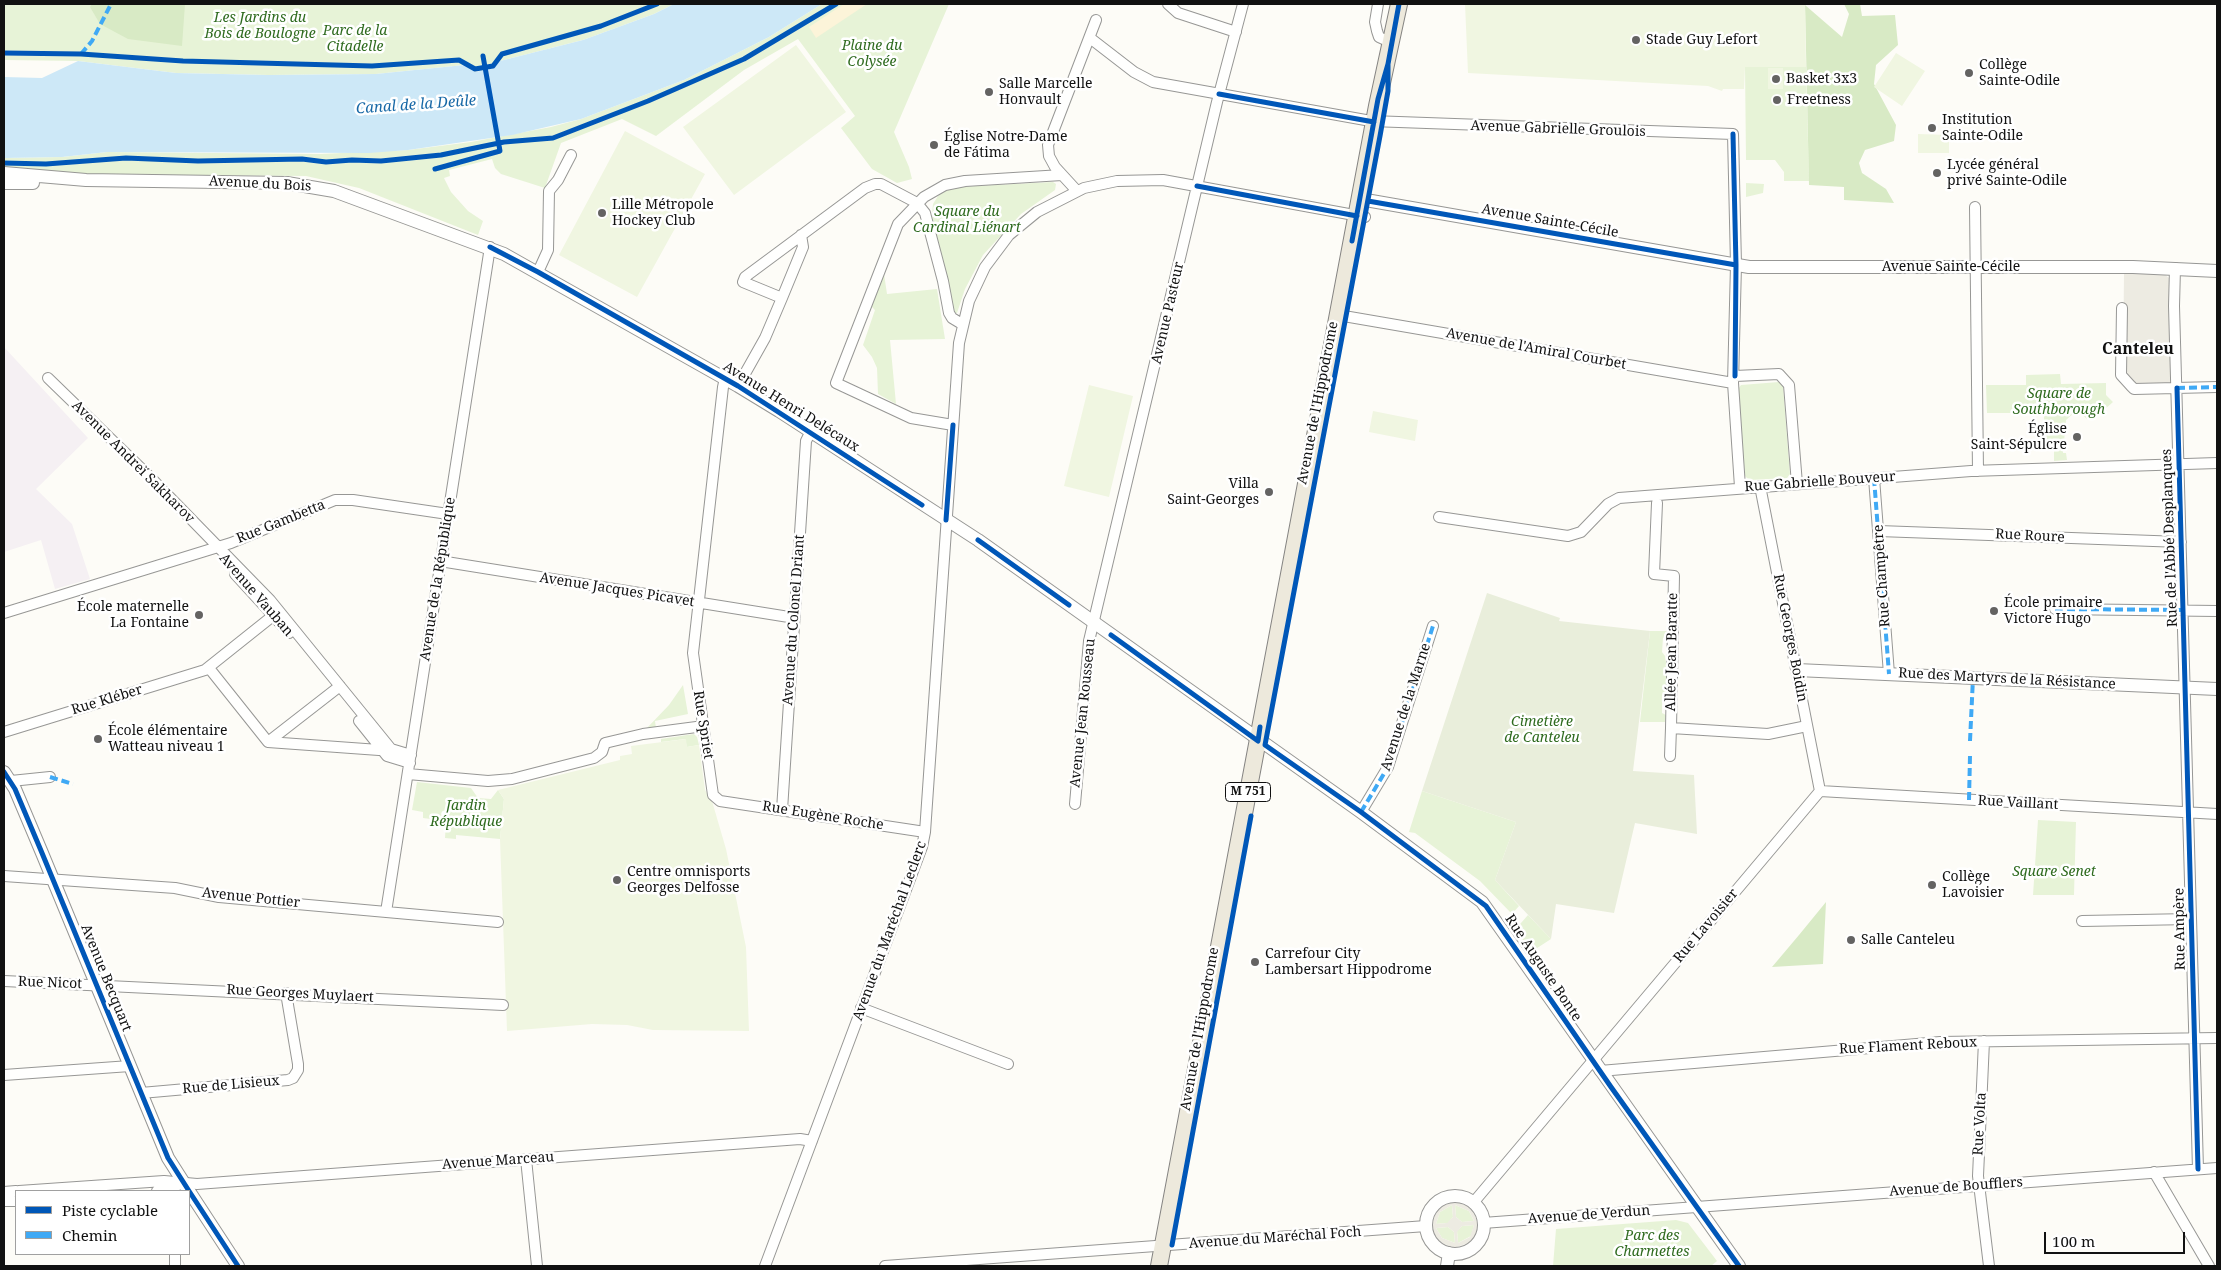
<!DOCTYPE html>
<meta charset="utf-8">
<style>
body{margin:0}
#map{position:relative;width:2221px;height:1270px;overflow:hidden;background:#fdfcf7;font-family:"Noto Serif",serif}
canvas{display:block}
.frame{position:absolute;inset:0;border:5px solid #111;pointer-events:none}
.legend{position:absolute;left:15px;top:1190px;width:175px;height:65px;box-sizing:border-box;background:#fff;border:1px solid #a0a0a0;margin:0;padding:6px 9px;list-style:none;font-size:15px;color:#111}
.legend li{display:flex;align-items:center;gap:10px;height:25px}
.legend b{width:25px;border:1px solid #a0a0a0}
.scale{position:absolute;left:2044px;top:1232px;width:141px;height:22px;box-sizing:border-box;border:2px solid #111;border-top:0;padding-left:6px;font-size:15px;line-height:18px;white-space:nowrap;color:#111;-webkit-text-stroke:4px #fff;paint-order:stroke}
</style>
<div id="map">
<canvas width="2221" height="1270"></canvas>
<div class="frame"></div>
<ul class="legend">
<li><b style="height:6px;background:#0057b8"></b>Piste cyclable</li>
<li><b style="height:6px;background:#3fa9f5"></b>Chemin</li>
</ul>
<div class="scale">100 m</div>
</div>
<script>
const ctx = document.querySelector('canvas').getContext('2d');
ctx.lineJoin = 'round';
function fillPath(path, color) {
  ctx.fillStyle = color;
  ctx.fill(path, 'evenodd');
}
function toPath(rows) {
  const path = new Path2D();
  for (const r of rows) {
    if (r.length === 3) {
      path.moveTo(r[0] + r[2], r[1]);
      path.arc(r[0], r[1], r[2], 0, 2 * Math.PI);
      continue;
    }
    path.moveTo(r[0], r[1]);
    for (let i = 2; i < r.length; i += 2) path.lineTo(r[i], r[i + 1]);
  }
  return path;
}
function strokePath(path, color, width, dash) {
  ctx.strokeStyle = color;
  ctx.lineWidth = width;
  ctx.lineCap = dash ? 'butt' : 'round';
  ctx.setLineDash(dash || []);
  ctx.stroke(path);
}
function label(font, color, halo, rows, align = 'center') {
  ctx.font = font + ' "Noto Serif",serif';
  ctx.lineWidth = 5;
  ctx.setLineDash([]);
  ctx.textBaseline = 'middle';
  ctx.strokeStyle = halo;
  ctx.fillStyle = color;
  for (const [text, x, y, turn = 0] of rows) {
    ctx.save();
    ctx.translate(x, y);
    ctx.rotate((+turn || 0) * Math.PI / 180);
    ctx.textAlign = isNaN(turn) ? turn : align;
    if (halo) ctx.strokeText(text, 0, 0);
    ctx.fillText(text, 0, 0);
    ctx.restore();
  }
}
const industrial = toPath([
 [4,347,88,438,36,489,72,524,90,579,55,589,41,540,4,552]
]);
const green = toPath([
 [4,4,674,4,654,14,583,40,500,61,495,68,474,72,464,65,376,74,268,75,176,73,78,61,4,60],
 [822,4,949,4,894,132,909,167,912,179,897,183,872,169,841,128,855,116,798,39,744,70,656,136,622,119,561,143,545,188,501,174,495,168,492,159,449,170,450,176,444,178,451,192,468,211,483,221,478,235,359,188,306,176,53,174,4,170,4,158,62,157,107,152,320,154,408,150,471,142,551,127,581,119,684,80,769,37],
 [1745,67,1806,67,1809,181,1784,181,1784,172,1775,160,1746,160],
 [1053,182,1056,184,1055,190,1021,214,983,255,965,289,957,313,954,313,932,215,933,204,938,196,945,190,956,187],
 [1746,183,1764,184,1763,193,1746,197],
 [883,267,887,294,937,289,945,339,890,340,896,404,878,394,877,368,872,357,863,345,875,310,870,305],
 [2060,374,2061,384,2106,383,2106,395,2113,402,2094,419,2087,419,2080,413,2076,415,2074,413,2066,420,2063,453,2066,453,2067,460,2054,461,2054,441,2047,440,2046,436,2052,430,2052,426,2044,420,2044,413,1987,413,1986,385,2026,385,2026,375],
 [1779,382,1783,385,1790,474,1787,478,1749,480,1745,476,1738,389,1741,385],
 [1650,631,1667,631,1667,635,1663,638,1662,652,1665,656,1668,675,1666,694,1662,698,1662,713,1666,715,1665,722,1640,722],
 [683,685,688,714,655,721,656,728,646,729,669,705],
 [694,734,697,737,699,745,687,747,685,739,661,742,661,739],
 [417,782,471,788,478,798,491,799,498,790,504,799,500,839,456,835,456,839,445,838,446,821,423,818,423,812,412,810],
 [1422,791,1516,822,1495,880,1519,906,1512,914,1480,881,1415,833,1409,832],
 [2038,820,2076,822,2074,895,2033,895],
 [1528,915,1551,939,1531,952,1514,931],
 [1452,1205,1453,1217,1448,1223,1436,1224,1440,1212],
 [1455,1205,1469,1211,1474,1221,1462,1222,1456,1217],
 [1676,1220,1688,1223,1717,1261,1711,1266,1553,1266,1556,1229],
 [1474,1225,1471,1236,1458,1243,1457,1231,1462,1226],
 [1448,1227,1454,1232,1455,1243,1442,1238,1436,1228]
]);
const forest = toPath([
 [92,4,185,4,182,46,128,39,100,24,90,7],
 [1844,4,1860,4,1862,16,1895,15,1898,45,1876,65,1874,84,1896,125,1894,141,1865,150,1859,163,1862,173,1886,189,1894,203,1844,200,1844,187,1809,185,1805,5,1842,37,1849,14],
 [1826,902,1823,964,1772,967,1799,935]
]);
const sand = toPath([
 [844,4,867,4,816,38,809,27]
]);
const cemetery = toPath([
 [1487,593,1560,618,1559,621,1650,631,1633,771,1694,775,1697,834,1635,823,1614,913,1556,904,1551,939,1495,880,1516,822,1422,791]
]);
const pitch = toPath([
 [1465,4,1805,4,1806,67,1745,67,1744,89,1723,89,1722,91,1708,86,1468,73],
 [796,45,846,112,734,195,683,127],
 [1896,53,1925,71,1902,106,1874,87],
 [1768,68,1783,68,1783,89,1768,89],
 [625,131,705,174,637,297,559,255],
 [1918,134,1949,135,1949,153,1918,153],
 [1089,385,1133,396,1109,497,1064,486],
 [1373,411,1418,420,1415,441,1369,432],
 [686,739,687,747,699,745,705,790,712,801,726,849,746,947,749,1031,653,1030,627,1025,592,1024,507,1031,500,839,504,799,498,790,620,760,620,756,632,754,631,746]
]);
const plaza = toPath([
 [2124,273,2164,274,2169,278,2171,383,2131,383,2123,371],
 [1457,1201,1471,1207,1478,1223,1476,1234,1471,1242,1454,1248,1440,1242,1433,1232,1432,1222,1440,1206],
 [1452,1205,1453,1217,1447,1223,1436,1224,1440,1212],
 [1455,1205,1469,1211,1474,1221,1462,1222,1456,1217],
 [1474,1225,1470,1237,1458,1243,1457,1232,1462,1226],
 [1448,1227,1454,1232,1455,1243,1442,1238,1436,1228]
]);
const water = toPath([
 [674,4,822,4,769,37,684,80,581,119,512,135,408,150,369,153,107,152,62,157,4,158,4,77,42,78,78,61,176,73,268,75,376,74,464,65,475,72,494,68,500,61,583,40,654,14]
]);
const minor = toPath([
 [1168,4,1178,13,1236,32],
 [1378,4,1375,22,1377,31,1379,37,1392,43],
 [1090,38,1134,72,1153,82,1371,121,1733,134,1736,265,1733,383,1740,487],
 [1077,191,1055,167,1049,156,1048,145,1096,20],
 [1975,207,1978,471],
 [2175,268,2174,306,2198,1169],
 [538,272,548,250,549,191,558,180,571,155],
 [782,298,743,282,745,277,865,188,875,184,881,184,917,203,925,213,943,281,949,313,952,318,962,324],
 [2122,308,2121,375,2131,386,2134,389,2217,387],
 [1338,315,1733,383],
 [1735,376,1779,374,1789,385,1797,484],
 [48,378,149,476,270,600,391,749,411,755],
 [725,378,723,387,693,653,713,795,720,801,925,832],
 [738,386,765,338,782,298,803,247,801,235],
 [953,425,911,418,836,383,898,224,924,197,945,185,965,181,1062,175],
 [1874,478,1889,674],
 [1760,486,1820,791],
 [1657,503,1654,574,1674,576,1671,728,1768,734,1807,726],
 [1439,517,1568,536,1581,532,1608,504,1619,498,1971,471,2217,463],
 [1879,531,2181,542],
 [440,561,795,618],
 [235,574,289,633],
 [2055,609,2217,611],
 [4,613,231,543,335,500,353,500,448,514],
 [209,668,268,742,379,750,384,746],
 [359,721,387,756,410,763],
 [4,732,205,670,279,611],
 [268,742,340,686],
 [1670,756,1671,728],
 [408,774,488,781,512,779,594,758,602,752,605,743,643,734,704,726],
 [11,781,50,777],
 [1820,791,2217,814],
 [1075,804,1089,641,1217,102,1243,4],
 [782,810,806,441,811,431],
 [1361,812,1388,767,1433,626],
 [4,876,175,888,219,897,498,922],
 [386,912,490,247],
 [2082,921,2191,919],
 [4,981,503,1005],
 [861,1008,1008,1064],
 [1984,1041,1978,1176,1989,1266],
 [1600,1071,1940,1042,2217,1038],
 [4,1075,130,1066],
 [141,1093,288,1080,293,1078,298,1070,298,1064,286,993],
 [526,1159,537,1266],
 [2154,1172,2209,1266],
 [19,1191,164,1181,197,1184,800,1139,812,1141],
 [157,1191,182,1184],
 [4,1192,16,1191],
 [4,1201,16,1201],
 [1473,1203,1820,791],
 [1483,1223,2217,1168],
 [175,1266,175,1254],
 [765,1266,922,847,925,832,959,343,969,301,985,267,1009,235,1037,212,1084,188,1117,181,1163,180,1365,217],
 [885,1266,1426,1226]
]);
const tertiary = toPath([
 [4,173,86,180,287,183,334,191,504,254,738,386,779,411,978,540,1361,812,1482,902,1739,1266],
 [4,183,33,183],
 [1360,199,1749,267,2133,267,2217,271],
 [1797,670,2217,689],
 [4,772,15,789,42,853,168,1158,189,1191],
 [189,1191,238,1266],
 [1455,1225,29],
 [1447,1266,1449,1253]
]);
const primary = toPath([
 [1159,1266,1377,106,1399,4]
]);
const quiet = toPath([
 [81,54,92,41,111,4],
 [2177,388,2217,387],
 [1874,478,1889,674],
 [2055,609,2184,610],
 [1970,741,1973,678],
 [50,777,73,784],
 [1969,800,1970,756],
 [1361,812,1388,767,1433,626]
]);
const cycleway = toPath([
 [4,53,81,54,183,61,372,66,459,60,475,69,493,66,502,54,601,26,657,4],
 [1388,64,1388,91,1380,136,1265,745,1361,812,1486,906,1611,1087,1739,1266],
 [1219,94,1374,122],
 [1733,134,1736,265,1735,376],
 [4,163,46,164,126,158,198,161,302,159,326,162,352,160,381,161,441,155,504,142,553,138,648,101,744,59,836,4],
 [435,169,500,151,483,56],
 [1197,186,1357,216],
 [1368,201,1736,265],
 [1352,241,1378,99,1388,64,1399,4],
 [490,247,538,272,738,386,922,505],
 [2177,388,2198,1169],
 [946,520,953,425],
 [978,540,1069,605],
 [1111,635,1258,741,1260,727],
 [4,772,15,789,42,853,168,1158,189,1191],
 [189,1191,238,1266],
 [1172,1245,1251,816]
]);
const markers = [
 [1636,40,5,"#646362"],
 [1969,73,5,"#646362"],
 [1776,79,5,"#646362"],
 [989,92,5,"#646362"],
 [1777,100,5,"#646362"],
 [1932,128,5,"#646362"],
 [934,145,5,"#646362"],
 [1937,173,5,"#646362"],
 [602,213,5,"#646362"],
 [2077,437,5,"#646362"],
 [1269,492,5,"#646362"],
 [1994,611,5,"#646362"],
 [199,615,5,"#646362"],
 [98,739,5,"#646362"],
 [617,880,5,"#646362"],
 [1932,885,5,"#646362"],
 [1851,940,5,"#646362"],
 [1255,962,5,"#646362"]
];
const shields = [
 [1248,792,45]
];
const shieldNames = [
 ["M 751",1248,792]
];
const parkNames = [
 ["Les Jardins du",260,18],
 ["Bois de Boulogne",260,34],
 ["Parc de la",355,31],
 ["Citadelle",355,47],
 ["Plaine du",872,46],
 ["Colysée",872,62],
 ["Square du",967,212],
 ["Cardinal Liénart",967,228],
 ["Square de",2059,394],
 ["Southborough",2059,410],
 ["Cimetière",1542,722],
 ["de Canteleu",1542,738],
 ["Jardin",466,806],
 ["République",466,822],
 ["Square Senet",2054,872],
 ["Parc des",1652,1236],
 ["Charmettes",1652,1252]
];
const poiNames = [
 ["Stade Guy Lefort",1646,40],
 ["Collège",1979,65],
 ["Sainte-Odile",1979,81],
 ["Basket 3x3",1786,79],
 ["Salle Marcelle",999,84],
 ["Honvault",999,100],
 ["Freetness",1787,100],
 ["Institution",1942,120],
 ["Sainte-Odile",1942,136],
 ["Église Notre-Dame",944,137],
 ["de Fátima",944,153],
 ["Lycée général",1947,165],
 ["privé Sainte-Odile",1947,181],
 ["Lille Métropole",612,205],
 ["Hockey Club",612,221],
 ["Église",2067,429,"right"],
 ["Saint-Sépulcre",2067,445,"right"],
 ["Villa",1259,484,"right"],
 ["Saint-Georges",1259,500,"right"],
 ["École primaire",2004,603],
 ["Victore Hugo",2004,619],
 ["École maternelle",189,607,"right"],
 ["La Fontaine",189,623,"right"],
 ["École élémentaire",108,731],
 ["Watteau niveau 1",108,747],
 ["Centre omnisports",627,872],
 ["Georges Delfosse",627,888],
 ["Collège",1942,877],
 ["Lavoisier",1942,893],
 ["Salle Canteleu",1861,940],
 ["Carrefour City",1265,954],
 ["Lambersart Hippodrome",1265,970]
];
const streetNames = [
 ["Avenue Gabrielle Groulois",1558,129,2],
 ["Avenue du Bois",260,184,3],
 ["Avenue Sainte-Cécile",1550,221,10],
 ["Avenue Sainte-Cécile",1951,267],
 ["Avenue Pasteur",1168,313,-77],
 ["Avenue de l'Amiral Courbet",1536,349,10],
 ["Avenue de l'Hippodrome",1318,403,-79],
 ["Avenue Henri Delécaux",791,407,32],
 ["Avenue Andreï Sakharov",133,462,45],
 ["Rue Gabrielle Bouveur",1820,482,-4],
 ["Rue Gambetta",281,522,-22],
 ["Rue Roure",2030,536,3],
 ["Rue de l'Abbé Desplanques",2170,538,-92],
 ["Rue Champêtre",1882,576,-94],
 ["Avenue de la République",438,579,-81],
 ["Avenue Jacques Picavet",617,590,9],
 ["Avenue Vauban",256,595,49],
 ["Avenue du Colonel Driant",794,620,-86],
 ["Rue Georges Boidin",1790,638,79],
 ["Allée Jean Baratte",1672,652,-89],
 ["Rue des Martyrs de la Résistance",2007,679,3],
 ["Rue Kléber",107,700,-17],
 ["Avenue de la Marne",1406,707,-72],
 ["Avenue Jean Rousseau",1083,713,-84],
 ["Rue Spriet",703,725,81],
 ["Rue Vaillant",2018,803,3],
 ["Rue Eugène Roche",823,816,9],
 ["Avenue Pottier",251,898,6],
 ["Rue Lavoisier",1706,926,-50],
 ["Rue Ampère",2180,929,-91],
 ["Avenue du Maréchal Leclerc",890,931,-70],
 ["Rue Auguste Bonte",1543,968,56],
 ["Avenue Becquart",106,978,68],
 ["Rue Nicot",50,983,2],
 ["Rue Georges Muylaert",300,994,3],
 ["Avenue de l'Hippodrome",1200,1029,-80],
 ["Rue Flament Reboux",1908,1046,-3],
 ["Rue de Lisieux",231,1085,-5],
 ["Rue Volta",1980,1124,-87],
 ["Avenue Marceau",498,1161,-4],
 ["Avenue de Boufflers",1956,1187,-4],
 ["Avenue de Verdun",1589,1215,-4],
 ["Avenue du Maréchal Foch",1275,1238,-4]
];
const waterNames = [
 ["Canal de la Deûle",416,105,-4]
];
const quarterNames = [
 ["Canteleu",2138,349]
];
fillPath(industrial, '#f5f0f3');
fillPath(green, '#e7f3d7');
fillPath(forest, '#d8eac5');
fillPath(sand, '#fcf4d9');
fillPath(cemetery, '#e9eedb');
fillPath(pitch, '#f0f6e1');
fillPath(plaza, '#edebe2');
fillPath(water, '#cde8f7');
strokePath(minor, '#979795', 12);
strokePath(tertiary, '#979795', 14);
strokePath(primary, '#858482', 18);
strokePath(minor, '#fffffe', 10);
strokePath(tertiary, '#fffffe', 12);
strokePath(primary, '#ede9dc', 16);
strokePath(quiet, '#3fa9f5', 4, [8, 4]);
strokePath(cycleway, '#0057b8', 5);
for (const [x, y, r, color] of markers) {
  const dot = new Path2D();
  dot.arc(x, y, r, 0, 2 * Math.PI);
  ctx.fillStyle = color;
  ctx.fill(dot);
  strokePath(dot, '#fff', 2);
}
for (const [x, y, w] of shields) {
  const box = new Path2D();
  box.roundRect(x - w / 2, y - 9.5, w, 19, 4);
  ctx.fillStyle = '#fff';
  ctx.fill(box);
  strokePath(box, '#111', 1);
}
label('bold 12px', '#111', null, shieldNames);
label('italic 14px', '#2f6b1f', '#fff', parkNames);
label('14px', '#111', '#fff', poiNames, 'left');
label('14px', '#111', '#fff', streetNames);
label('italic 15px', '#1768a6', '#fff', waterNames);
label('bold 16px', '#111', '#fff', quarterNames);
</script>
